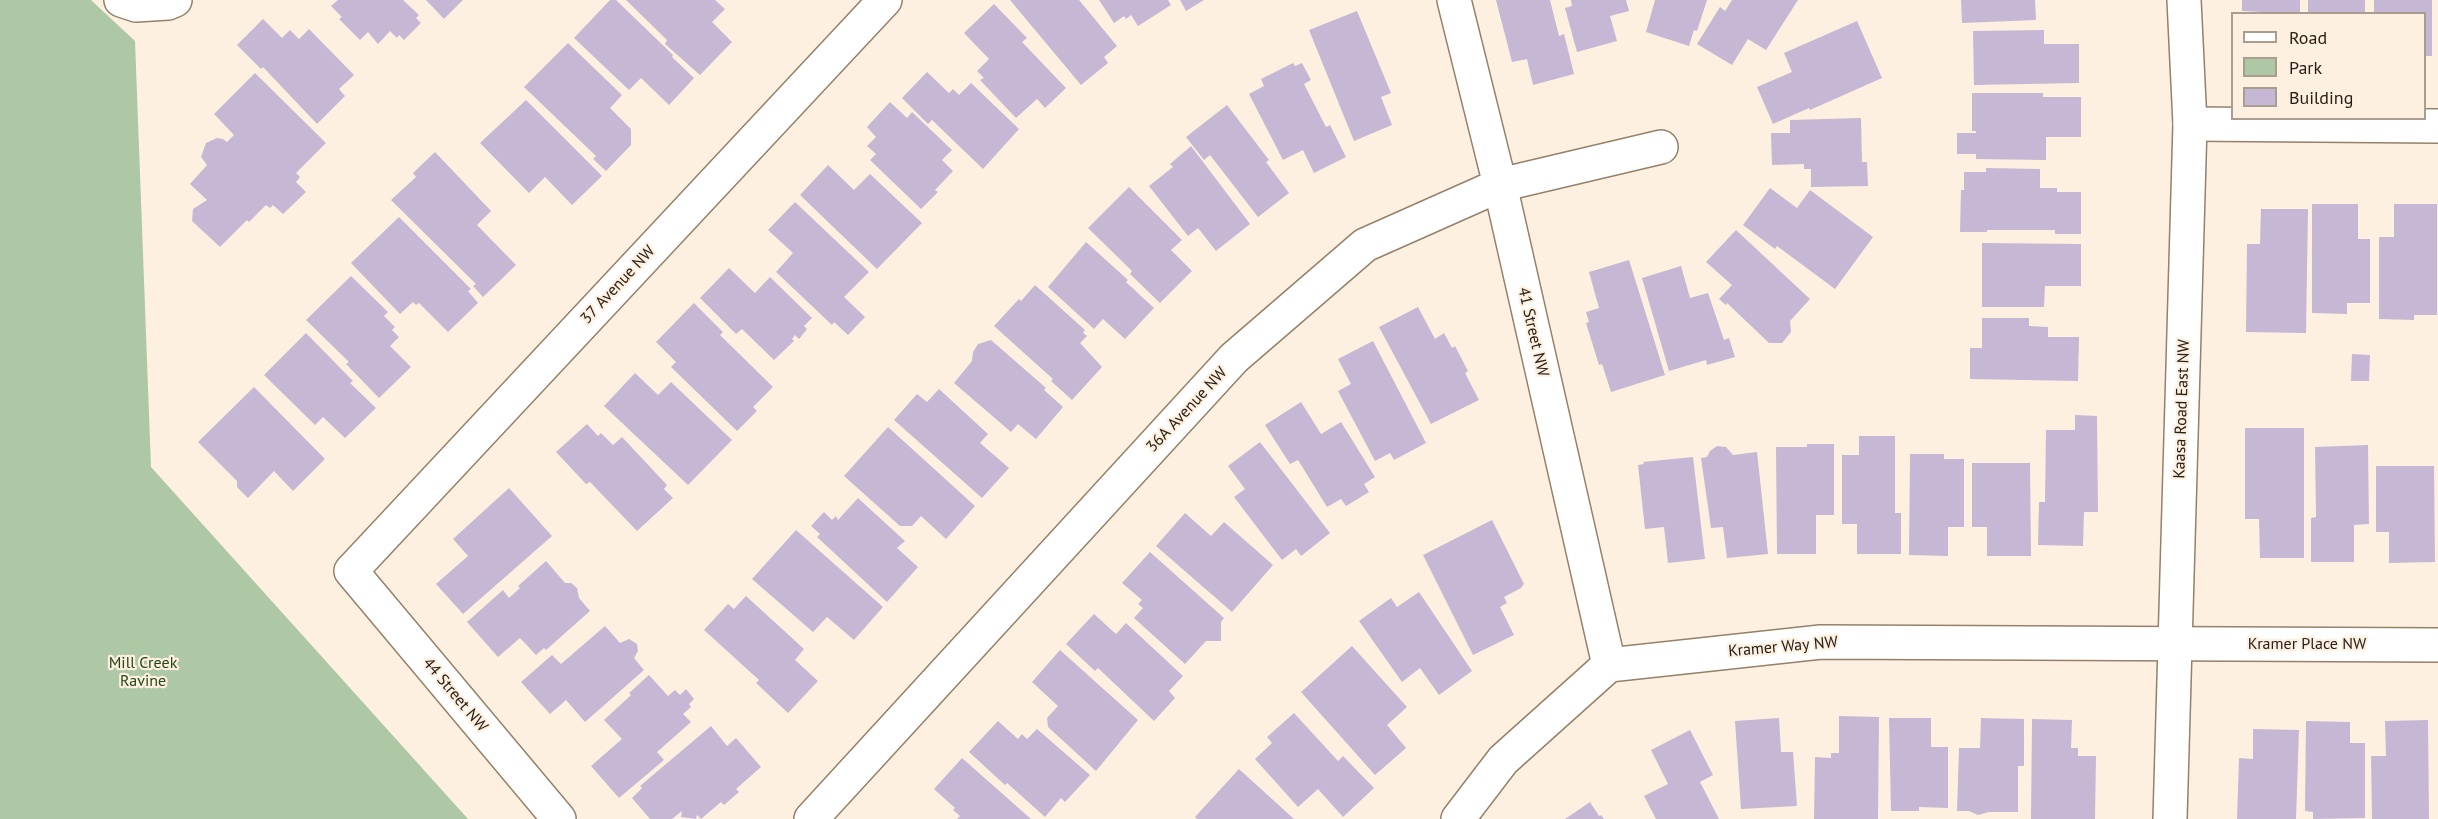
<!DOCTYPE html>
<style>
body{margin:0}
#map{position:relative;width:2438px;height:819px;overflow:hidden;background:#fef0e0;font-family:"PT Sans",sans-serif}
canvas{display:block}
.legend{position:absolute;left:2231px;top:12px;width:195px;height:108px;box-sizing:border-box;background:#fef0e0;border:2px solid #a89d8f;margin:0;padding:8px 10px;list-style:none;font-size:18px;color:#282016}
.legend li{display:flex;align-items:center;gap:12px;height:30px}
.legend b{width:30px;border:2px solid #a89d8f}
</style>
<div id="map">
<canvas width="2438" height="819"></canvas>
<ul class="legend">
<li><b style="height:8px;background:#fff"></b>Road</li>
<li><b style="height:16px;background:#aec7a5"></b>Park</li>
<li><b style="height:16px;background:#c6b7d4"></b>Building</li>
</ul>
</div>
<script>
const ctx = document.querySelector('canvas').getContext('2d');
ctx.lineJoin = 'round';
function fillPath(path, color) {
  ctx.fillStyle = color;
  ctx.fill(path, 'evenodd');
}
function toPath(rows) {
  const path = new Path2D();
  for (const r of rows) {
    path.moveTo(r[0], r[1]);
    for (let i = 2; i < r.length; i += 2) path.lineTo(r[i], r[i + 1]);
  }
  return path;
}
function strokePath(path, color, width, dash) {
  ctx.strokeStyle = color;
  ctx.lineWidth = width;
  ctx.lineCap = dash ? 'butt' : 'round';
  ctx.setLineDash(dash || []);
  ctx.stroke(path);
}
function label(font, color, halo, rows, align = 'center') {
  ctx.font = font + ' "PT Sans",sans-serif';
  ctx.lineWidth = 4.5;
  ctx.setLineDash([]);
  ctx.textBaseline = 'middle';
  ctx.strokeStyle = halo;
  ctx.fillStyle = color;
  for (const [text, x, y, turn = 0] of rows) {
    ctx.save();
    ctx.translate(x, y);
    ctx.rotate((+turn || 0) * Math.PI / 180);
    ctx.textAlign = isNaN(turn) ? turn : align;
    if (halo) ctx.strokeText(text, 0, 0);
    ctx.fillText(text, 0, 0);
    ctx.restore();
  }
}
const green = toPath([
 [0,0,91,0,135,41,151,467,468,819,0,819]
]);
const building = toPath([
 [338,0,403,0,419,15,416,18,421,23,404,40,399,35,397,38,390,31,378,44,368,32,360,40,339,19,342,17,331,6],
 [426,0,463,0,444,19],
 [610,0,616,0,673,55,672,57,694,78,669,105,641,78,629,90,574,38],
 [626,0,715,0,725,9,712,22,732,42,700,75,665,44,667,40],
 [1010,0,1079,0,1117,46,1104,57,1108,63,1081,85],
 [1099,0,1168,0,1171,5,1138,26,1131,15,1126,19,1124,16,1114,23],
 [1180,0,1204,0,1186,11],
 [1496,0,1550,0,1559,36,1564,34,1574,74,1533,85,1527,59,1512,62],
 [1571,0,1626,0,1629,11,1610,16,1617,41,1577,52,1565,8,1572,6],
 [1655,0,1707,0,1697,31,1694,30,1689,46,1646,32],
 [1732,0,1798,0,1766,50,1748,39,1732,65,1697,44,1720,7,1725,11],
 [1961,0,2035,0,2036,20,1962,23],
 [2242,0,2300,0,2300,14,2242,11],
 [2308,0,2365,0,2365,14,2308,14],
 [2374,0,2432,0,2432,56,2424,56,2424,14,2374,14],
 [994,4,1027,38,1022,42,1066,88,1045,108,1037,99,1016,118,980,80,984,78,977,71,989,59,964,33],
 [1357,11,1391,93,1381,97,1392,125,1354,141,1309,30],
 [263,19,282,38,290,30,299,39,309,29,354,75,339,89,345,96,317,124,263,67,261,69,237,45],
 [1857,21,1882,78,1810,110,1809,108,1773,124,1757,87,1792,72,1784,53],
 [2044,30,2044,44,2079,44,2079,83,1974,85,1973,31],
 [568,43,622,95,610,108,631,129,631,145,606,171,593,159,596,156,524,87],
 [1293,63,1295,66,1302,63,1311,80,1304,84,1326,127,1330,125,1346,157,1314,173,1303,150,1283,160,1249,94,1264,86,1261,79],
 [927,72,949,93,953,89,959,95,971,83,1019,129,983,169,932,120,928,124,902,98],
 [255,73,326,143,296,173,300,177,296,182,306,192,283,214,273,205,270,208,266,205,249,222,247,220,220,247,192,221,193,209,207,200,190,184,207,165,201,157,206,143,217,138,223,139,227,142,234,135,214,114],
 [1972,93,2043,93,2043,97,2081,97,2081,137,2046,137,2046,160,1976,159,1976,154,1957,154,1957,133,1976,133,1976,131,1972,131],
 [526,100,602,176,572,205,545,177,529,193,480,143],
 [890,102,907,118,912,112,952,150,942,160,953,171,935,190,938,192,921,209,870,160,876,154,867,146,876,137,867,127],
 [1227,105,1269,160,1266,162,1289,193,1258,217,1210,155,1204,160,1186,137],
 [1861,118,1862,162,1867,162,1868,186,1811,187,1811,169,1804,169,1804,164,1772,165,1771,133,1790,133,1790,120],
 [1191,146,1250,224,1216,251,1198,228,1188,236,1149,186,1173,167,1170,164],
 [435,152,491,211,477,225,516,265,483,297,473,286,476,284,391,200,416,177,413,173],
 [828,165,854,190,870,174,922,223,877,269,800,195],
 [1986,168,2040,169,2040,188,2057,188,2057,192,2081,192,2081,234,2055,234,2055,230,1987,230,1987,232,1960,232,1961,190,1964,190,1964,172,1986,172],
 [1129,187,1182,240,1171,250,1192,271,1160,303,1130,274,1132,271,1088,228],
 [1770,188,1797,208,1810,190,1873,237,1835,289,1777,246,1775,249,1743,225],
 [795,202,869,272,844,297,865,317,848,335,834,322,832,325,776,272,793,253,768,230],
 [2312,204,2358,204,2358,239,2370,239,2370,303,2347,303,2347,314,2312,313],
 [2394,204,2437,204,2437,315,2414,315,2414,320,2379,319,2379,237,2394,237],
 [2261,209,2308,209,2306,333,2246,332,2247,244,2260,244],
 [399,217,471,289,468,291,478,303,448,332,419,303,416,305,413,302,400,314,351,263],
 [1736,230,1810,299,1790,321,1791,332,1782,343,1769,343,1727,303,1726,305,1719,299,1732,285,1706,262],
 [1086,242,1128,280,1126,282,1154,308,1125,339,1103,319,1094,329,1048,287],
 [1982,243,2081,244,2081,286,2045,286,2044,307,1982,307],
 [1629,260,1665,375,1611,392,1602,364,1599,365,1586,323,1589,322,1586,312,1599,308,1589,272],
 [1681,266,1690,298,1708,293,1724,340,1729,338,1735,357,1707,365,1706,360,1669,371,1642,278],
 [729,268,755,293,770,277,812,318,804,326,807,329,799,339,795,335,792,339,794,341,774,360,742,329,736,334,700,298],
 [351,276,388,312,384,316,395,327,392,330,399,337,390,346,411,367,379,398,346,364,349,362,306,320],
 [1035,285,1085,330,1083,333,1087,336,1080,343,1102,367,1072,400,1051,381,1053,379,994,326,1019,299,1021,301],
 [694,303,723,332,720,335,773,387,753,407,757,411,737,431,671,367,676,362,656,342],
 [1418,307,1435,339,1444,333,1452,348,1455,346,1468,371,1465,373,1479,400,1431,424,1379,327],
 [1982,318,2029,318,2029,326,2048,327,2048,337,2079,337,2078,381,1970,379,1970,348,1982,348],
 [306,333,353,381,350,383,376,408,345,438,323,417,315,425,264,375],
 [991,340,1046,388,1044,390,1063,407,1036,439,1018,424,1011,432,954,383,972,361,973,352,978,344],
 [1373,341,1426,443,1394,460,1390,453,1375,461,1338,391,1351,384,1338,359],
 [2352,354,2370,355,2369,381,2351,381],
 [635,373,658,395,671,382,732,440,688,485,604,406],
 [254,387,325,459,293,491,274,471,248,498,237,487,237,481,198,442],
 [939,389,988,434,980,443,1009,468,982,498,894,420,917,394,927,402],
 [1301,402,1321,434,1341,422,1375,477,1364,484,1369,492,1346,506,1341,499,1327,507,1298,460,1290,464,1265,425],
 [2075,415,2097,416,2098,512,2084,512,2083,546,2038,545,2039,502,2045,502,2046,430,2075,430],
 [587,424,598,436,601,433,613,445,622,437,667,485,664,489,673,498,637,531,590,482,586,484,556,452],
 [888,427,975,506,946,539,921,516,912,526,900,526,844,476],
 [2245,428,2304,428,2304,558,2260,558,2259,519,2245,519],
 [1859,436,1895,436,1895,513,1901,513,1901,554,1857,554,1857,524,1842,524,1842,455,1859,455],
 [1260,442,1330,533,1301,556,1296,549,1282,560,1234,497,1245,489,1228,466],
 [1807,444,1834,444,1834,515,1816,515,1816,554,1777,554,1776,447,1807,447],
 [2368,445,2369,524,2354,525,2354,562,2311,562,2311,518,2316,517,2315,447],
 [1717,446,1726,447,1733,455,1757,452,1768,554,1727,558,1723,527,1711,528,1701,458,1707,457,1710,451],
 [1910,454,1944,454,1944,459,1964,459,1964,527,1948,527,1948,556,1909,555],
 [1693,457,1705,559,1668,563,1664,527,1645,529,1638,465,1644,464,1643,462],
 [1972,463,2030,463,2031,556,1987,556,1987,527,1972,527],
 [2376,466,2434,466,2435,562,2389,563,2389,532,2376,532],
 [509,488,552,536,463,614,436,584,468,556,453,539],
 [858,498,905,541,897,548,918,567,887,602,817,537,820,534,811,526,824,512,832,520,836,516,838,520],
 [1185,513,1211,536,1224,522,1273,565,1232,612,1156,546],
 [1492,520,1524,584,1521,588,1504,597,1507,603,1500,607,1514,635,1473,655,1423,555],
 [796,530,883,607,854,640,827,617,813,632,752,579],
 [1150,552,1224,618,1221,622,1221,641,1206,641,1185,664,1134,618,1143,608,1138,604,1142,600,1122,583],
 [546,561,565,583,571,583,577,588,579,598,590,611,546,650,544,648,536,655,520,638,498,657,467,622,503,590,509,598,520,588,518,586],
 [1419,592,1472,671,1439,695,1420,668,1402,682,1359,621,1391,598,1397,607],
 [746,596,804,649,795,660,818,681,788,713,756,683,759,680,704,630,728,604,734,609],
 [1094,614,1116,634,1126,623,1183,676,1169,691,1175,698,1154,721,1098,668,1095,671,1066,644],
 [605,626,620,643,629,639,637,644,638,651,634,658,644,670,585,722,566,700,550,714,521,682,552,655,561,664],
 [1352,646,1407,707,1387,725,1406,748,1375,775,1301,692],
 [1060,650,1138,720,1096,771,1048,727,1047,718,1058,706,1032,682],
 [649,675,668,696,675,690,680,695,686,689,694,699,689,704,691,707,683,714,691,722,657,752,664,760,619,798,591,766,622,739,604,720,631,695,629,693],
 [1294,713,1338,761,1343,756,1374,788,1343,817,1318,789,1298,807,1255,759,1272,743,1267,737],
 [1839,716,1879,717,1878,819,1814,819,1815,757,1831,758,1831,753,1839,753],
 [1779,718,1781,752,1793,752,1797,806,1741,809,1735,721],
 [1889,718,1931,718,1931,747,1948,747,1948,808,1919,807,1919,811,1891,811],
 [1981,718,2024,719,2024,766,2018,766,2018,812,1989,812,1978,815,1969,811,1957,811,1959,748,1980,748],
 [2032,719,2072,720,2071,748,2078,748,2078,756,2096,756,2095,819,2031,819],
 [2428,720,2429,819,2372,819,2371,756,2386,756,2385,721],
 [998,721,1018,739,1022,734,1027,739,1037,729,1090,775,1065,802,1061,798,1045,817,1007,783,1005,785,969,752],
 [2306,721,2350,722,2350,743,2365,743,2365,818,2313,819,2313,812,2305,811],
 [711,726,727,746,736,738,761,767,736,789,739,792,724,805,721,802,701,819,697,815,696,819,681,817,682,811,672,819,650,819,632,798,642,788,640,786],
 [2253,729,2299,730,2296,819,2237,819,2239,758,2253,759],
 [1690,730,1713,775,1700,782,1719,819,1656,819,1644,796,1668,784,1651,750],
 [962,758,1031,819,957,819,960,816,953,810,955,808,934,789],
 [1239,769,1294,819,1197,819,1195,817],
 [1590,802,1599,816,1601,815,1604,819,1565,819]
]);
const minor = toPath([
 [121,0,136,5,168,3,175,0],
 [1454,0,1500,185,1609,665],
 [2190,124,2438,126],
 [559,819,351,571,885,0],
 [811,819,1234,358,1365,245,1500,185,1661,147],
 [1458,819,1503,760,1609,665,1821,642,2438,645]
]);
const tertiary = toPath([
 [2170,819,2190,124,2184,0]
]);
const streetNames = [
 ["37 Avenue NW",618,285,-47],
 ["41 Street NW",1533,332,77],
 ["Kaasa Road East NW",2182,409,-88],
 ["36A Avenue NW",1187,410,-47],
 ["Kramer Place NW",2307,644],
 ["Kramer Way NW",1783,647,-5],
 ["44 Street NW",455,695,50]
];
const parkNames = [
 ["Mill Creek",143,663],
 ["Ravine",143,681]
];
fillPath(green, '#aec7a5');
fillPath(building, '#c6b7d4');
strokePath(minor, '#958069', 36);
strokePath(tertiary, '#958069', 36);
strokePath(minor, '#fff', 33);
strokePath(tertiary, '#fff', 33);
label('16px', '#282016', '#fef0e0', streetNames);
label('16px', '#234712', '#fef0e0', parkNames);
</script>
